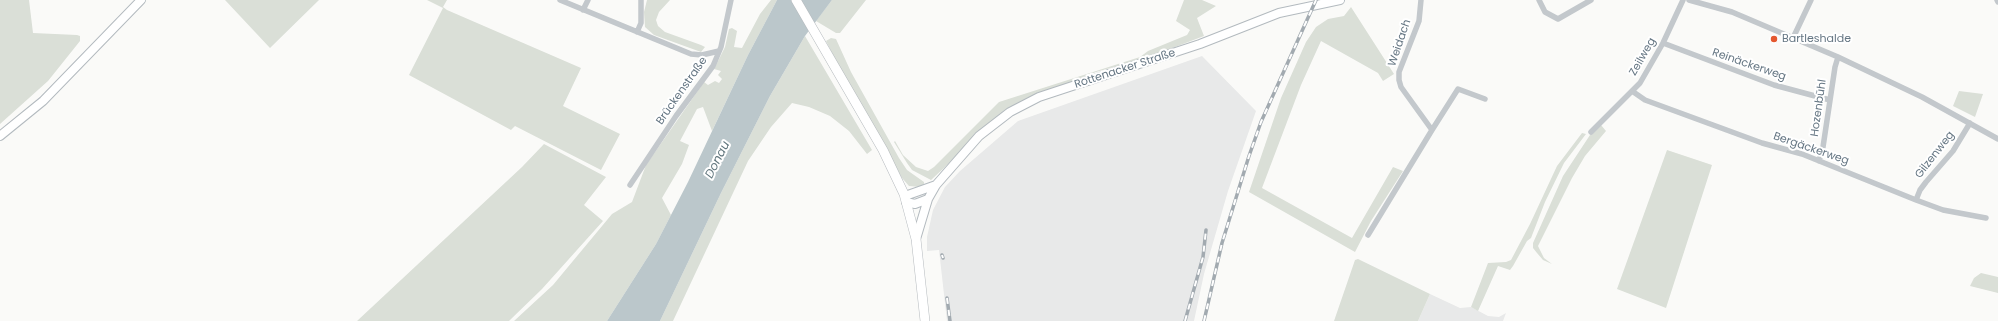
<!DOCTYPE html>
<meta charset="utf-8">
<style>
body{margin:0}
canvas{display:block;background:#fafaf8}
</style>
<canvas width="1998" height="321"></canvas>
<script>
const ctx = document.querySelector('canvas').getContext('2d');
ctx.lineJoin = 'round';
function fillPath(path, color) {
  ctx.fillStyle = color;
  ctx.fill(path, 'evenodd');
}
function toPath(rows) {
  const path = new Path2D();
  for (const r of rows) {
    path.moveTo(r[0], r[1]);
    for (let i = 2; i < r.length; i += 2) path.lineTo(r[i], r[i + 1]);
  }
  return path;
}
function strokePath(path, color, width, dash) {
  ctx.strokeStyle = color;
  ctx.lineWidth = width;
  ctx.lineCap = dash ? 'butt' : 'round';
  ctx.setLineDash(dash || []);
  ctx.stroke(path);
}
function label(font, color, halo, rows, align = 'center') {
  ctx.font = font + ' Poppins,sans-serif';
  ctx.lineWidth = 4;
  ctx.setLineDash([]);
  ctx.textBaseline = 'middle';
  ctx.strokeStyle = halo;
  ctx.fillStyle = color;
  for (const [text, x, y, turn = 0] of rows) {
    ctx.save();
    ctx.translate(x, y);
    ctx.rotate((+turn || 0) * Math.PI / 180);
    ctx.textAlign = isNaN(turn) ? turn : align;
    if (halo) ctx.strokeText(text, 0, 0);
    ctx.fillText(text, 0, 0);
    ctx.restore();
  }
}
const built = toPath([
 [1202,56,1256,111,1228,191,1204,274,1194,321,947,321,939,250,927,251,927,237,933,210,945,187,960,171,1018,121],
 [1430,294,1460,308,1471,307,1488,316,1499,317,1506,313,1503,321,1418,321]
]);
const green = toPath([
 [0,0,29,0,33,33,77,35,80,36,80,41,48,81,0,124],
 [225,0,319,0,270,48],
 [427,0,447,0,443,7,447,10,581,68,563,106,620,134,601,170,515,126,511,130,409,75,443,8],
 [647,0,670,0,659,12,656,20,658,26,665,32,701,45,705,47,701,52,654,35,645,27,644,12],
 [771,0,777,0,748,55,712,131,703,107,697,109,680,141,689,145,682,164,662,198,671,215,656,244,607,321,514,321,553,285,612,214,632,202,646,165,704,82,708,85,715,81,719,83,722,79,718,75,721,71,714,69,725,47,729,29,732,28,737,31,734,47,742,48,760,14],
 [832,0,866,0,840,33,836,33,816,21],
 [1184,0,1202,0,1216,6,1197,18,1204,36,1146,58,1096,72,1009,107,981,130,944,168,931,180,912,170,907,163,894,142,895,141,903,155,916,167,928,171,934,167,999,102,1140,57,1148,51,1187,35,1190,30,1176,21],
 [1351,7,1394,74,1383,81,1378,73,1321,41,1301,85,1262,188,1352,238,1393,167,1403,171,1371,221,1355,252,1249,192,1281,98,1306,42,1316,27,1328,19,1344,16],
 [805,36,872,150,867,154,849,131,830,116,809,107,792,103,771,127,748,161,673,321,660,321,721,193,770,96],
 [831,38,836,39,851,72,899,158,907,170,924,182,924,184,920,187,909,186,902,178,842,73,826,41],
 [1959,91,1983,94,1975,117,1953,106],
 [1601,125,1606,131,1585,156,1572,178,1538,246,1544,258,1552,264,1543,260,1537,253,1533,248,1533,243,1563,176,1590,135],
 [1582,133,1586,134,1564,163,1545,202,1531,238,1527,241,1513,266,1510,270,1498,266,1478,311,1471,307,1488,263,1506,262,1511,260,1530,224,1557,166],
 [544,144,606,177,584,205,603,221,542,289,509,321,357,321,522,167],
 [1667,150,1712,165,1666,308,1617,289],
 [1358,259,1430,294,1418,321,1334,321,1355,260],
 [1981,273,1998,277,1998,293,1970,286,1974,278]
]);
const water = toPath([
 [777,0,832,0,805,36,770,96,721,193,660,321,607,321,656,244,688,182,748,55]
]);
const street = toPath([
 [560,0,691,54,702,55,719,51],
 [1539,0,1545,12,1558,19,1591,0],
 [1689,0,1732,12,1838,57,1922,97,1998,139],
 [1997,0,1998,2],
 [583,10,588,0],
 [637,32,641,23,641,0],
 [1793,38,1811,0],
 [1663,43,1774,85,1830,100],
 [1632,91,1645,100,1762,143,1802,154,1916,200,1943,210,1986,218],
 [1432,130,1458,89,1485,99],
 [1591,132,1640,83,1663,43,1683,0],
 [1819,161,1823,147,1835,67,1838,57],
 [630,185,676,116,713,66,721,47,731,0],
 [1916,200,1920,190,1926,182,1953,151,1970,123],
 [1368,235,1432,130,1401,87,1399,80,1399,72,1419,21,1421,0]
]);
const secondary = toPath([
 [0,136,43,101,141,0],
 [905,196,936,185],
 [906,202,915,204,928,199,936,185,979,136,1010,112,1039,97,1200,44,1279,13,1340,0],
 [916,239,928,199]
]);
const primary = toPath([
 [796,0,883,150,904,194,916,239,925,321]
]);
const rail = toPath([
 [942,255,943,258],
 [947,298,950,321],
 [1185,321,1203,257,1206,230],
 [1204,321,1222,243,1249,156,1261,122,1316,0]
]);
const markers = [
 [1774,39,4,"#e4572e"]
];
const poiNames = [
 ["Bartleshalde",1782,39]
];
const streetNames = [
 ["Weidach",1400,43,-71],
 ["Zeilweg",1643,57,-60],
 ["Reinäckerweg",1749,65,19],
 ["Rottenacker Straße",1125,69,-18],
 ["Brückenstraße",682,91,-55],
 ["Hozenbühl",1819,108,-82],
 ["Bergäckerweg",1811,149,19],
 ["Gilzenweg",1935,155,-52]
];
const waterNames = [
 ["Donau",718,160,-63]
];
fillPath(built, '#e8e9e9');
fillPath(green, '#dadfd7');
fillPath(water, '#bbc7cb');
strokePath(secondary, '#b3babf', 10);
strokePath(primary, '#b5babe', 10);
strokePath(street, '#c3c8cc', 5.5);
strokePath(secondary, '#fff', 8);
strokePath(primary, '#fff', 9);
strokePath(rail, '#a2aab0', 3.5);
strokePath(rail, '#fff', 2, [6]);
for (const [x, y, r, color] of markers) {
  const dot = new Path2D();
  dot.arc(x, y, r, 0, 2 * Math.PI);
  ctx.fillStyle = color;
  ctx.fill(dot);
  strokePath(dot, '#fff', 1.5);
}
label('11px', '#657683', '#fff', poiNames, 'left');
label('11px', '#657683', '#fff', streetNames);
label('italic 12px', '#60757c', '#fff', waterNames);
</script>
